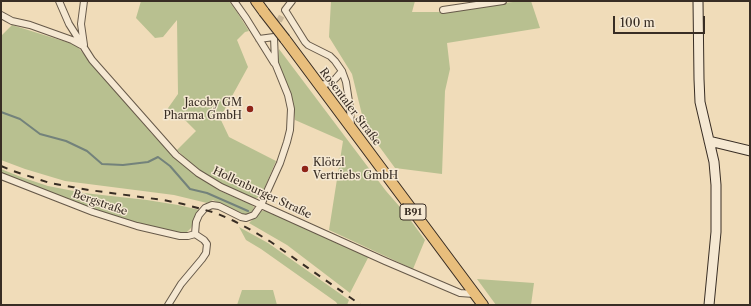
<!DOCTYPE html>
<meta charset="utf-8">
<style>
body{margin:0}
#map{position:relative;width:751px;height:306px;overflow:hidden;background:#f0dcb9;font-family:"Libre Caslon Text",serif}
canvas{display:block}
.frame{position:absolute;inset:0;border:2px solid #382d24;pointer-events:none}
.scale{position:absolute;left:613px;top:16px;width:92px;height:18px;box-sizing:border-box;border:2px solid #382d24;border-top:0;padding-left:5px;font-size:12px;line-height:14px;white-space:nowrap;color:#382d24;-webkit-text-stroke:3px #f5e8d2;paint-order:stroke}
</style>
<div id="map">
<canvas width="751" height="306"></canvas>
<div class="frame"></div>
<div class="scale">100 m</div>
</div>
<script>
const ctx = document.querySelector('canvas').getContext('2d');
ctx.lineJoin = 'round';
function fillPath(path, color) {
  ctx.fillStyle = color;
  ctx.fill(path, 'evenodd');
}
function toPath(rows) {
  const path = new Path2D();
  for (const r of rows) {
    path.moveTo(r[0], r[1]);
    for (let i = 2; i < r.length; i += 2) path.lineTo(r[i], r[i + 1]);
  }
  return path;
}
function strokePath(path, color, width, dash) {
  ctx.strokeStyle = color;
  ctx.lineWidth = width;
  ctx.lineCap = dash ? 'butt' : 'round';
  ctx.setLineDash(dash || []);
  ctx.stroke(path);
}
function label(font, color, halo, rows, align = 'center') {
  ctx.font = font + ' "Libre Caslon Text",serif';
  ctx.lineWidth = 3;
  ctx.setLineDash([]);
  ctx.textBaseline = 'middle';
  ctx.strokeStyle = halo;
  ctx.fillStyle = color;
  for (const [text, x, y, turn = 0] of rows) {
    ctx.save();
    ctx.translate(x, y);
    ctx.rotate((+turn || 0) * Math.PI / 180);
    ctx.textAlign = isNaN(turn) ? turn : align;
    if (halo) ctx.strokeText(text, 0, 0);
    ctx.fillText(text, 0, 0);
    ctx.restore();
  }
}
const green = toPath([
 [141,1,229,1,237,12,249,31,245,32,237,40,248,67,220,118,229,137,276,161,261,196,254,199,222,185,199,171,177,150,196,131,186,121,166,111,178,94,177,20,163,37,155,38,136,18],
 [331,1,415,1,412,12,442,12,495,4,522,1,531,1,540,28,447,43,450,69,445,91,442,174,395,168,365,127,352,74,329,37],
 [12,25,76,45,152,134,174,156,194,174,220,191,250,204,254,207,253,211,251,214,244,216,213,200,207,203,174,195,65,181,25,169,1,160,1,36],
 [279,49,386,191,406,214,425,240,413,269,329,230,343,141,295,120,293,101,278,61],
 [1,169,21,177,48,186,84,193,147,200,178,205,200,210,191,228,186,233,179,233,141,224,96,211,1,174],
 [261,211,266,211,369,256,350,293,287,245,249,223],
 [239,227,268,243,349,300,347,305,338,305,336,302,261,249,246,240],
 [477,279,534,283,531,305,496,305],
 [242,290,273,290,277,305,237,305]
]);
const stream = toPath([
 [1,112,20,119,40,134,66,141,87,151,102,164,123,165,148,162,158,157,170,166,190,189,207,193,248,211]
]);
const streetTunnel = toPath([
 [276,30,279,21,285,10]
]);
const street = toPath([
 [59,1,69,24,92,60,176,155,198,173,221,187,261,205,385,261,460,293,474,294],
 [84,1,81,24,84,45],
 [234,1,246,18,274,63],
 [292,1,285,10,305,42,308,45,330,56,335,61,342,71,346,82,350,108,351,127],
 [443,10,503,1],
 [1,15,12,21,30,25,72,40,83,46],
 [319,85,326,84,332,82,336,78,342,71],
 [1,176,93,212,137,226,180,236,188,236,195,234],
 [168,305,181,284,202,259,206,253,207,244,204,240,195,234,196,222,199,215,205,208,212,205,219,206,241,217,246,218,254,215,261,205,280,163,287,142,290,130,291,109,288,95,275,63,274,37,259,39]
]);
const secondary = toPath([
 [698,1,699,79,700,102,714,162,716,185,716,232,709,305],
 [709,141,750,151]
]);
const primary = toPath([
 [256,1,264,12],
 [285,39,483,305]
]);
const rail = toPath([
 [1,166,13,171,50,183,89,190,163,200,183,204,216,213,234,221,253,231,271,242,361,305]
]);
const primaryBridge = toPath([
 [264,12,285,39]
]);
const markers = [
 [250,109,4,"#8f2418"],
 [305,169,4,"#8f2418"]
];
const shields = [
 [413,212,26]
];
const shieldNames = [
 ["B91",413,212]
];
const poiNames = [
 ["Jacoby GM",242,103],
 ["Pharma GmbH",242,116],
 ["Klötzl",313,163,"left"],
 ["Vertriebs GmbH",313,176,"left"]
];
const streetNames = [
 ["Rosentaler Straße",350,107,53],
 ["Hollenburger Straße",262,193,25],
 ["Bergstraße",100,203,19]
];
fillPath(green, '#b8c090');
strokePath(stream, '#73827b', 2);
strokePath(streetTunnel, '#cbb99b', 6, [6, 3]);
strokePath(street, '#665949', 8);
strokePath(secondary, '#382d24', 11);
strokePath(primary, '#382d24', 12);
strokePath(street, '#f5e8d2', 6);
strokePath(secondary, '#f5e8d2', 9);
strokePath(primary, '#e8be7c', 10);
strokePath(rail, '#382d24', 2, [7, 7]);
strokePath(primaryBridge, '#382d24', 12, []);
strokePath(primaryBridge, '#e8be7c', 10);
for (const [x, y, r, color] of markers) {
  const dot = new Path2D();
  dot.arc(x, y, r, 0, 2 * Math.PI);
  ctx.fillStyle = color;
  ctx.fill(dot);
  strokePath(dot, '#f5e8d2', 1.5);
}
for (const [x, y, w] of shields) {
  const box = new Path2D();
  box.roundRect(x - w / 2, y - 8, w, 16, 3);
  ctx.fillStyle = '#f5e8d2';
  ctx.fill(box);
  strokePath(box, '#382d24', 1);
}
label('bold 10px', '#382d24', null, shieldNames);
label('11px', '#382d24', '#f5e8d2', poiNames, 'right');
label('11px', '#382d24', '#f5e8d2', streetNames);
</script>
